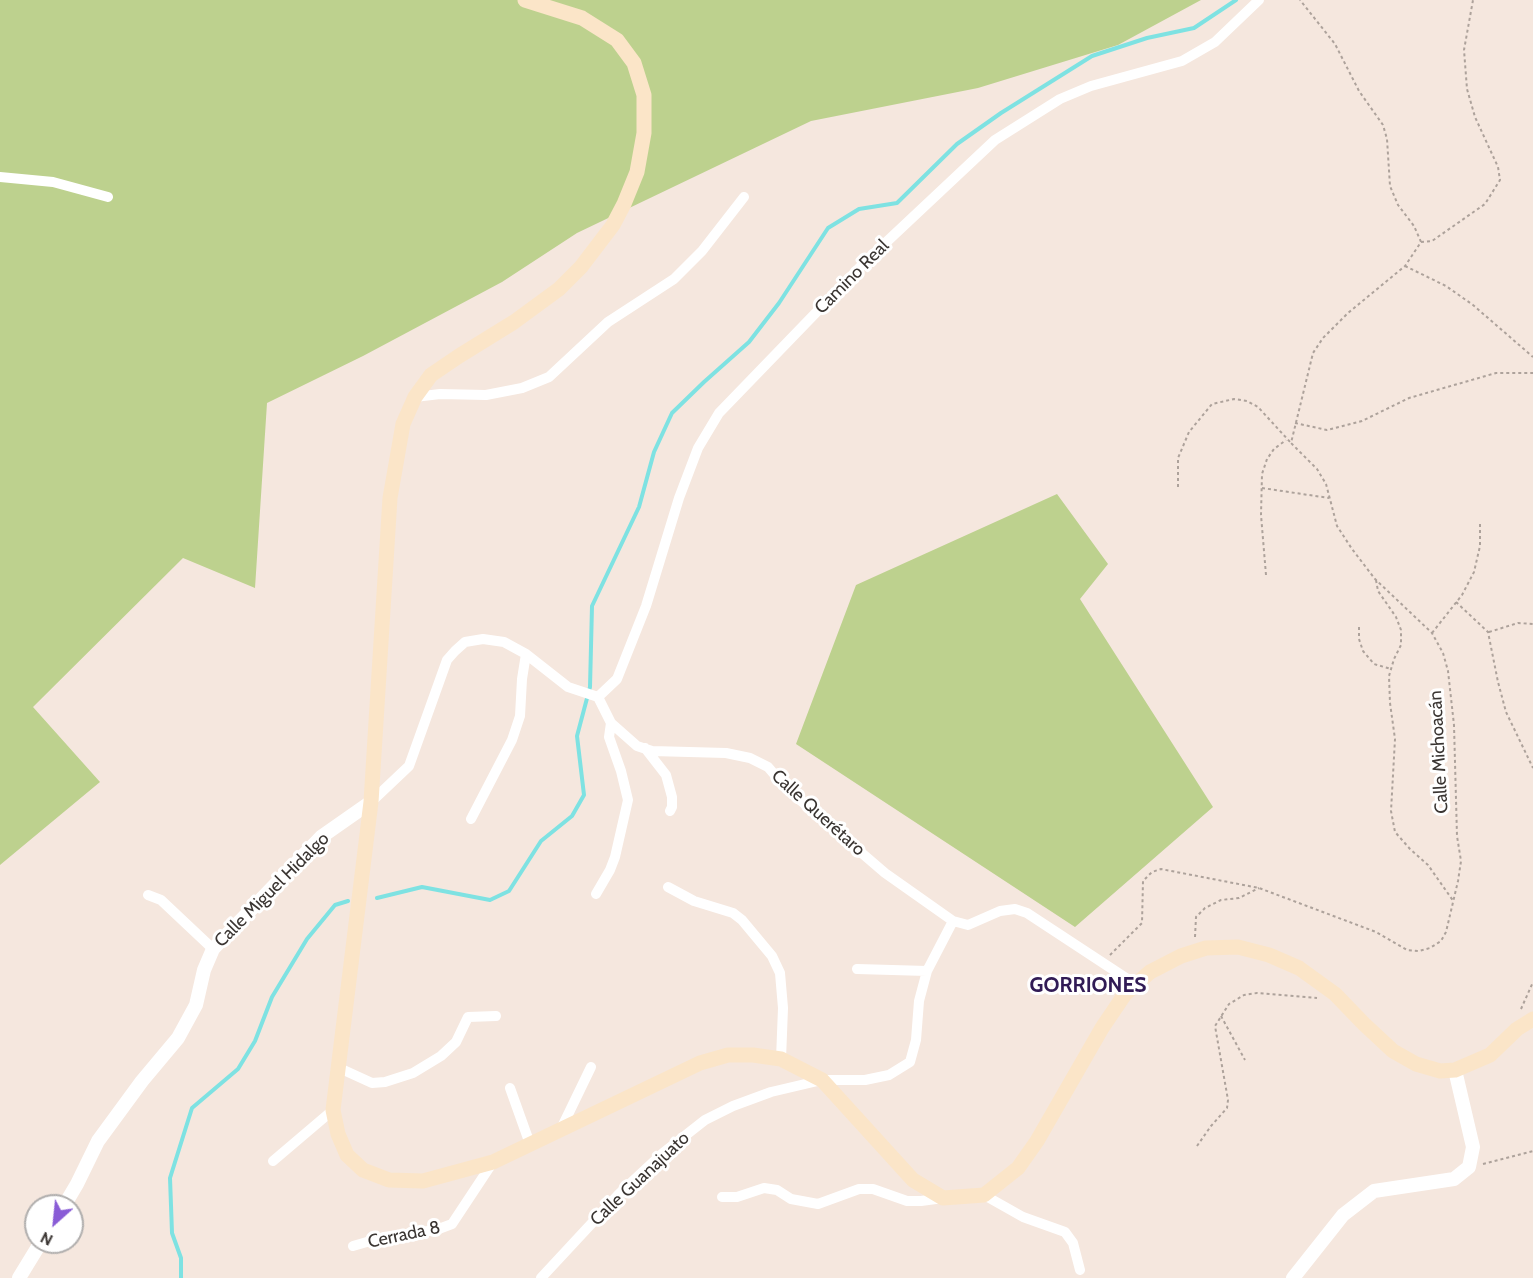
<!DOCTYPE html>
<meta charset="utf-8">
<style>
body{margin:0}
#map{position:relative;width:1533px;height:1278px;overflow:hidden;background:#f5e7de;font-family:Cabin,sans-serif}
canvas{display:block}
.north{position:absolute;left:24px;top:1194px;width:60px;height:60px;box-sizing:border-box;background:#fff;border:2px solid #b0aead;border-radius:50%;rotate:207deg;font-size:16px;font-weight:700;line-height:24px;text-align:center;color:#3a3532}
.north::after{content:'';display:block;margin:auto;width:21px;height:27px;background:#895cd6;clip-path:polygon(50% 0,100% 100%,50% 72%,0 100%)}
</style>
<div id="map">
<canvas width="1533" height="1278"></canvas>
<div class="north">N</div>
</div>
<script>
const ctx = document.querySelector('canvas').getContext('2d');
ctx.lineJoin = 'round';
function fillPath(path, color) {
  ctx.fillStyle = color;
  ctx.fill(path, 'evenodd');
}
function toPath(rows) {
  const path = new Path2D();
  for (const r of rows) {
    path.moveTo(r[0], r[1]);
    for (let i = 2; i < r.length; i += 2) path.lineTo(r[i], r[i + 1]);
  }
  return path;
}
function strokePath(path, color, width, dash) {
  ctx.strokeStyle = color;
  ctx.lineWidth = width;
  ctx.lineCap = dash ? 'butt' : 'round';
  ctx.setLineDash(dash || []);
  ctx.stroke(path);
}
function label(font, color, halo, rows, align = 'center') {
  ctx.font = font + ' Cabin,sans-serif';
  ctx.lineWidth = 6;
  ctx.setLineDash([]);
  ctx.textBaseline = 'middle';
  ctx.strokeStyle = halo;
  ctx.fillStyle = color;
  for (const [text, x, y, turn = 0] of rows) {
    ctx.save();
    ctx.translate(x, y);
    ctx.rotate((+turn || 0) * Math.PI / 180);
    ctx.textAlign = isNaN(turn) ? turn : align;
    if (halo) ctx.strokeText(text, 0, 0);
    ctx.fillText(text, 0, 0);
    ctx.restore();
  }
}
const green = toPath([
 [0,0,1201,0,1118,45,978,88,811,121,577,233,502,282,363,356,267,403,255,588,183,558,33,707,100,782,0,865],
 [1057,494,1108,564,1080,599,1213,807,1075,927,796,744,856,585]
]);
const stream = toPath([
 [377,898,422,887,490,900,509,891,541,841,572,816,584,795,577,736,590,687,592,606,639,507,654,452,672,413,704,382,749,342,779,303,828,228,859,209,897,203,957,144,1001,113,1092,56,1147,38,1194,28,1236,0],
 [181,1278,181,1258,172,1233,170,1178,192,1108,238,1069,255,1041,272,997,307,939,335,905,348,901]
]);
const path = toPath([
 [1421,242,1432,241,1485,204,1500,180,1498,167,1475,117,1467,89,1464,50,1473,0],
 [1405,266,1446,286,1473,305,1533,357],
 [1295,423,1327,430,1362,421,1409,398,1496,373,1533,373],
 [1178,487,1178,458,1189,432,1212,404,1234,399,1247,401,1258,407,1291,443],
 [1262,488,1329,498],
 [1266,575,1261,515,1262,474,1267,459,1274,449,1286,440],
 [1376,580,1378,591,1396,617,1401,630,1401,645,1394,659,1389,676,1390,703,1395,739,1391,811,1395,832,1410,849,1428,865,1454,902],
 [1456,602,1488,632,1498,682,1506,712,1533,768],
 [1359,627,1359,639,1363,651,1374,664,1391,669],
 [1489,632,1518,623,1533,624],
 [1432,633,1462,595,1474,572,1480,546,1480,522],
 [1195,937,1196,917,1205,908,1221,900,1239,898,1259,888],
 [1110,955,1142,923,1143,881,1152,872,1161,869,1259,888,1376,932,1407,950,1419,951,1430,948,1441,941,1446,932,1458,881,1461,861,1457,836,1454,725,1448,671,1443,653,1432,633,1375,579,1352,549,1337,526,1326,484,1317,469,1291,443,1313,353,1323,338,1348,313,1405,266,1421,242,1414,226,1398,205,1390,186,1387,139,1383,125,1359,91,1335,44,1300,0],
 [1521,1009,1533,982],
 [1221,1016,1245,1060],
 [1197,1146,1211,1126,1227,1108,1228,1100,1215,1026,1229,1004,1244,995,1257,993,1317,998],
 [1483,1164,1533,1151]
]);
const minor = toPath([
 [0,177,53,182,108,197],
 [415,397,440,394,486,395,522,388,549,377,608,322,674,279,702,251,744,197],
 [598,697,617,679,646,606,679,498,698,448,719,413,863,264,995,140,1060,99,1091,86,1182,61,1215,42,1259,0],
 [645,748,666,775,672,797,672,807,670,811],
 [371,802,409,766,447,660,455,651,465,642,483,639,504,642,526,654,568,687,598,697,611,723,637,746,652,751,726,753,750,758,768,767,786,788,885,873,953,921,968,925,1000,911,1015,909,1027,913,1135,984],
 [471,819,512,740,520,716,522,679,526,654],
 [668,887,694,901,733,913,742,920,772,956,780,973,783,1008,781,1059],
 [596,894,610,870,615,857,628,800,621,771,609,737,611,723],
 [148,895,161,900,213,949],
 [857,969,927,971],
 [337,1067,372,1083,385,1082,413,1073,441,1056,456,1042,468,1017,496,1016],
 [510,1088,530,1144],
 [561,1129,591,1067],
 [273,1161,333,1110],
 [984,1195,1023,1217,1065,1232,1073,1243,1080,1270],
 [722,1197,737,1197,764,1188,777,1190,791,1199,818,1204,859,1189,873,1189,907,1201,921,1201,943,1198],
 [353,1246,384,1237,436,1230,452,1224,493,1162],
 [541,1278,619,1194,663,1153,705,1120,733,1106,771,1092,822,1080,865,1080,889,1075,910,1062,916,1040,919,1001,927,971,953,921]
]);
const tertiary = toPath([
 [64,1206,77,1184,98,1141,142,1081,178,1038,196,1005,204,970,213,949,321,837,371,802],
 [19,1278,41,1242],
 [1293,1278,1343,1215,1374,1191,1454,1179,1469,1167,1473,1147,1455,1070]
]);
const secondary = toPath([
 [525,0,582,18,617,40,634,63,644,95,644,133,637,172,624,204,613,225,581,267,559,289,514,322,459,356,431,375,415,397,403,424,390,498,371,802,333,1110,338,1134,347,1155,363,1170,389,1180,423,1181,493,1162,700,1063,728,1055,753,1055,781,1059,822,1080,913,1180,943,1198,984,1195,1018,1168,1037,1141,1102,1028,1125,994,1150,972,1181,956,1206,948,1238,947,1269,955,1299,968,1335,994,1364,1024,1393,1051,1416,1064,1440,1071,1455,1070,1490,1055,1517,1029,1533,1019]
]);
const streetNames = [
 ["Camino Real",852,277,-45],
 ["Calle Michoacán",1439,752,-93],
 ["Calle Querétaro",818,813,42],
 ["Calle Miguel Hidalgo",272,890,-45],
 ["Calle Guanajuato",640,1179,-43],
 ["Cerrada 8",404,1235,-12]
];
const quarterNames = [
 ["GORRIONES",1088,986]
];
fillPath(green, '#bdd18e');
strokePath(stream, '#7ee2e2', 4);
strokePath(path, '#ada29b', 2, [3, 3]);
strokePath(minor, '#fff', 10);
strokePath(tertiary, '#fff', 14);
strokePath(secondary, '#fbe5c8', 15);
label('18px', '#3a3532', '#fff', streetNames);
label('bold 21px', '#311b55', '#fff', quarterNames);
</script>
